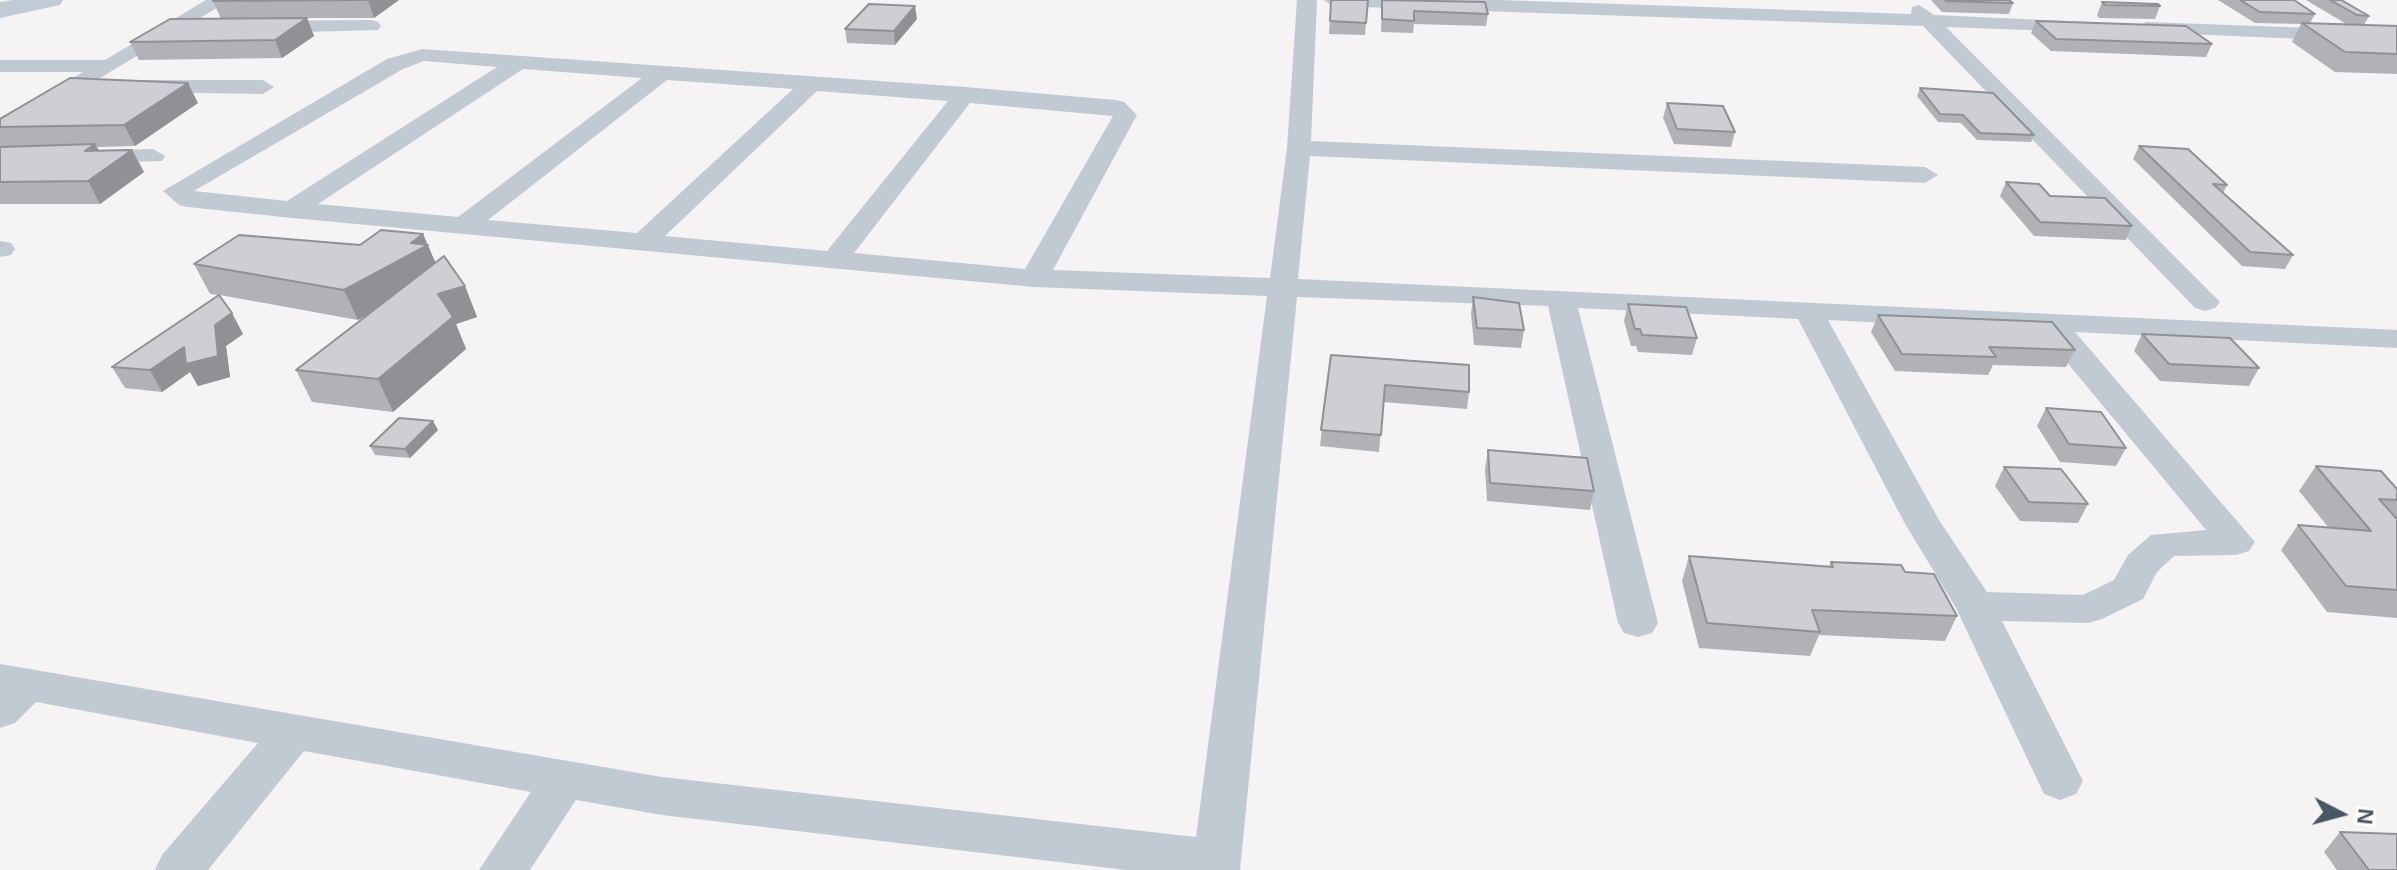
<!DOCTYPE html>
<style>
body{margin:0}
#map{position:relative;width:2397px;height:870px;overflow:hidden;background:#f5f3f3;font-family:Helvetica,sans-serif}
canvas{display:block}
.north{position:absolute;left:2301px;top:774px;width:80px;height:80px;-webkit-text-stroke:6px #fff;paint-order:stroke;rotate:96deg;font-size:22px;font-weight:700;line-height:32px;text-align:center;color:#4a5661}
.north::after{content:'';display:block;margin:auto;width:28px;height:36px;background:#4a5661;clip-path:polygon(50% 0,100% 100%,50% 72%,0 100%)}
</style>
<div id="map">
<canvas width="2397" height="870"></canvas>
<div class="north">N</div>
</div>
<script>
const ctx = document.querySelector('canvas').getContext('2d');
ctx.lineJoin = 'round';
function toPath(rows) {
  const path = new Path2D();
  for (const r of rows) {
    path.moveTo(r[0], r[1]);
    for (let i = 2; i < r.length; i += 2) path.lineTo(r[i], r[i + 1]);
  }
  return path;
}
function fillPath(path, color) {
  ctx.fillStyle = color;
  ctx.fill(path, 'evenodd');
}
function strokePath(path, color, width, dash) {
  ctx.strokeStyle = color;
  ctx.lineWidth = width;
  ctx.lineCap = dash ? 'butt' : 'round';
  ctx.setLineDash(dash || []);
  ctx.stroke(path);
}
const minor = toPath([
 [206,0,230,0,0,138,0,121,83,72,0,72,0,60,105,60,206,0],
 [1297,0,1317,0,1311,141,1925,167,1938,175,1925,183,1310,156,1298,279,2397,330,2397,348,2075,332,2255,542,2249,551,2236,555,2174,556,2157,572,2143,599,2102,619,2088,623,2002,621,2083,781,2076,794,2060,800,2044,794,1956,608,1904,522,1798,319,1578,308,1658,623,1652,633,1638,637,1624,633,1618,623,1548,306,1297,297,1240,870,1126,870,662,815,576,800,530,870,479,870,531,792,304,751,208,870,155,870,162,855,258,743,36,702,15,723,0,728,0,664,662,777,1196,837,1267,296,1034,287,292,218,188,207,179,205,163,191,387,59,422,49,965,87,1116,100,1124,102,1137,115,1053,270,1270,278,1287,148,1297,0],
 [424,61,497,67,287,201,194,191,403,69,424,61],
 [523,69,642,78,458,217,318,204,523,69],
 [667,80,793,89,637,233,488,220,667,80],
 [817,91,948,101,827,251,665,236,817,91],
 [970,103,1113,116,1025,269,854,253,970,103],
 [1828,320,2041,331,2206,530,2151,535,2128,555,2114,580,2083,595,1987,592,1939,520,1828,320],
 [1323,0,1500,0,1911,14,1912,7,1919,5,1934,15,2088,22,2091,26,2088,30,2081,32,1946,27,2220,302,2215,308,2205,311,2195,308,1923,26,1333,6,1323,0],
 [371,20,378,22,381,26,378,30,264,33,254,27,264,21,371,20],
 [2146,22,2397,31,2397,43,2139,32,2136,28,2146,22],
 [143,80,263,80,274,87,263,94,135,92,132,87,135,82,143,80],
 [153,149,165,156,162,161,0,166,0,152,153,149],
 [0,241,11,243,15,249,11,255,0,257,0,241]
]);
const secondary = toPath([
 [13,0,63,0,60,5,0,18,0,2,13,0]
]);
const wall = toPath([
 [215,0,399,0,374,18,307,18,314,36,282,58,139,60,130,42,221,19,213,1],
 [1331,0,1368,0,1365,35,1329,34],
 [1382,0,1488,14,1486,26,1414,24,1413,33,1381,32],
 [1931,0,2009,0,2013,3,2009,14,1942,12],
 [2218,0,2294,0,2315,14,2310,23,2348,25,2306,0,2341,0,2369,16,2364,25,2397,26,2397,74,2335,72,2292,42,2301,24,2255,23],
 [2102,2,2160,6,2155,19,2099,18,2097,15],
 [917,19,895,45,847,43,845,29],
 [2036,21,2212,44,2206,57,2051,51,2031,33],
 [1920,88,2034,135,2031,142,1977,140,1961,123,1938,122,1917,96],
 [198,103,135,146,97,147,99,150,132,150,144,172,100,204,0,204,0,119],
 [1667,103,1735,132,1731,147,1674,144,1663,118],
 [2139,146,2227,185,2223,193,2293,255,2285,269,2242,266,2133,159],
 [2006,182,2050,196,2132,226,2126,240,2034,236,2000,196],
 [423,234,435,263,465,286,477,317,456,324,466,349,393,412,312,402,296,370,371,312,358,320,220,295,243,334,226,346,230,377,198,386,190,372,162,392,125,388,112,367,218,295,210,294,194,264,360,245],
 [1473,297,1524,330,1521,348,1474,345,1471,314],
 [1628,304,1697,338,1692,355,1638,352,1636,346,1631,346,1624,321],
 [1878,315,2075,350,2066,367,1993,365,1988,375,1895,371,1871,332],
 [2142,334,2259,368,2249,386,2160,381,2134,351],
 [1331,355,1469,392,1467,409,1383,402,1379,452,1320,446],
 [2046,408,2126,448,2116,466,2060,462,2037,426],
 [438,430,410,458,375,455,370,446],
 [1488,450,1594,491,1590,510,1487,501,1485,469],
 [2316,466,2397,489,2397,618,2327,612,2281,550,2298,525,2329,528,2299,491],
 [2004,467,2088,504,2078,523,2020,521,1995,486],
 [1689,556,1829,567,1831,562,1905,572,1957,616,1945,641,1819,635,1810,656,1699,648,1682,581],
 [2340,832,2397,870,2337,870,2324,852]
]);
const shadedWall = toPath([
 [368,0,399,0,374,18],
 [915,6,917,19,895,45,894,31],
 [307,18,314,36,282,58,275,40],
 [188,83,198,103,135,146,124,125],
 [95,144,107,166,85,151],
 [132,150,144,172,100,204,88,181],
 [423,234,440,273,358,320,344,290],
 [465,286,477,317,456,324,466,349,393,412,378,379,438,294],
 [232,313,243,334,226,346,230,377,198,386,190,372,162,392,150,370],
 [433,421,438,430,410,458,405,449]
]);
const building = toPath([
 [215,0,368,0,213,1,215,0],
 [1331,0,1368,0,1366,23,1330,21,1331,0],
 [1382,0,1485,2,1488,14,1414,11,1414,21,1382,19,1382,0],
 [1945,0,2009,0,2013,3,1946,1,1945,0],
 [2240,0,2294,0,2315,14,2260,12,2240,0],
 [2330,0,2341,0,2369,16,2357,15,2330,0],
 [2102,2,2158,4,2160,6,2105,5,2102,2],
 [869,4,915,6,894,31,845,29,869,4],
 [307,18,275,40,130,42,170,19,307,18],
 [2036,21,2186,26,2212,44,2056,39,2036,21],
 [2302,23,2397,26,2397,54,2345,52,2302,23],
 [70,78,188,83,124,125,0,127,0,119,70,78],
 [1920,88,1993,93,2034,135,1980,133,1963,115,1940,114,1920,88],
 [1667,103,1723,106,1735,132,1677,129,1667,103],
 [95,144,85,151,132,150,88,181,0,182,0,147,95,144],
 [2139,146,2188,149,2227,185,2213,184,2293,255,2250,252,2139,146],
 [2006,182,2039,184,2050,196,2105,198,2132,226,2040,222,2006,182],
 [381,230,423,234,411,243,428,245,344,290,194,264,239,235,360,245,381,230],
 [444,256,465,286,438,294,453,317,378,379,296,370,444,256],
 [219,295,232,313,215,325,218,356,186,364,184,347,150,370,112,367,219,295],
 [1473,297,1519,303,1524,330,1477,328,1473,297],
 [1628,304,1686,307,1697,338,1642,335,1640,329,1635,329,1628,304],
 [1878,315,2052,322,2075,350,1989,347,1996,357,1902,354,1878,315],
 [2142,334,2230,338,2259,368,2169,364,2142,334],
 [1331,355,1469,365,1469,392,1385,385,1381,435,1321,430,1331,355],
 [2046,408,2101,412,2126,448,2069,444,2046,408],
 [399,418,433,421,405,449,370,446,399,418],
 [1488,450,1587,458,1594,491,1490,483,1488,450],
 [2316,466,2381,471,2397,489,2397,500,2379,499,2397,519,2397,590,2346,586,2298,525,2371,531,2316,466],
 [2004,467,2061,469,2088,504,2029,502,2004,467],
 [1689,556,1833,567,1831,562,1901,565,1905,572,1934,574,1957,616,1812,610,1820,632,1707,623,1689,556],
 [2340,832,2397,834,2397,870,2369,870,2340,832]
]);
fillPath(minor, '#c1cad2');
fillPath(secondary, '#c1cbd6');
fillPath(wall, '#b0b2b7');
fillPath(shadedWall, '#909195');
fillPath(building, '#cdcfd5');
strokePath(building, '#909195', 2);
</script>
